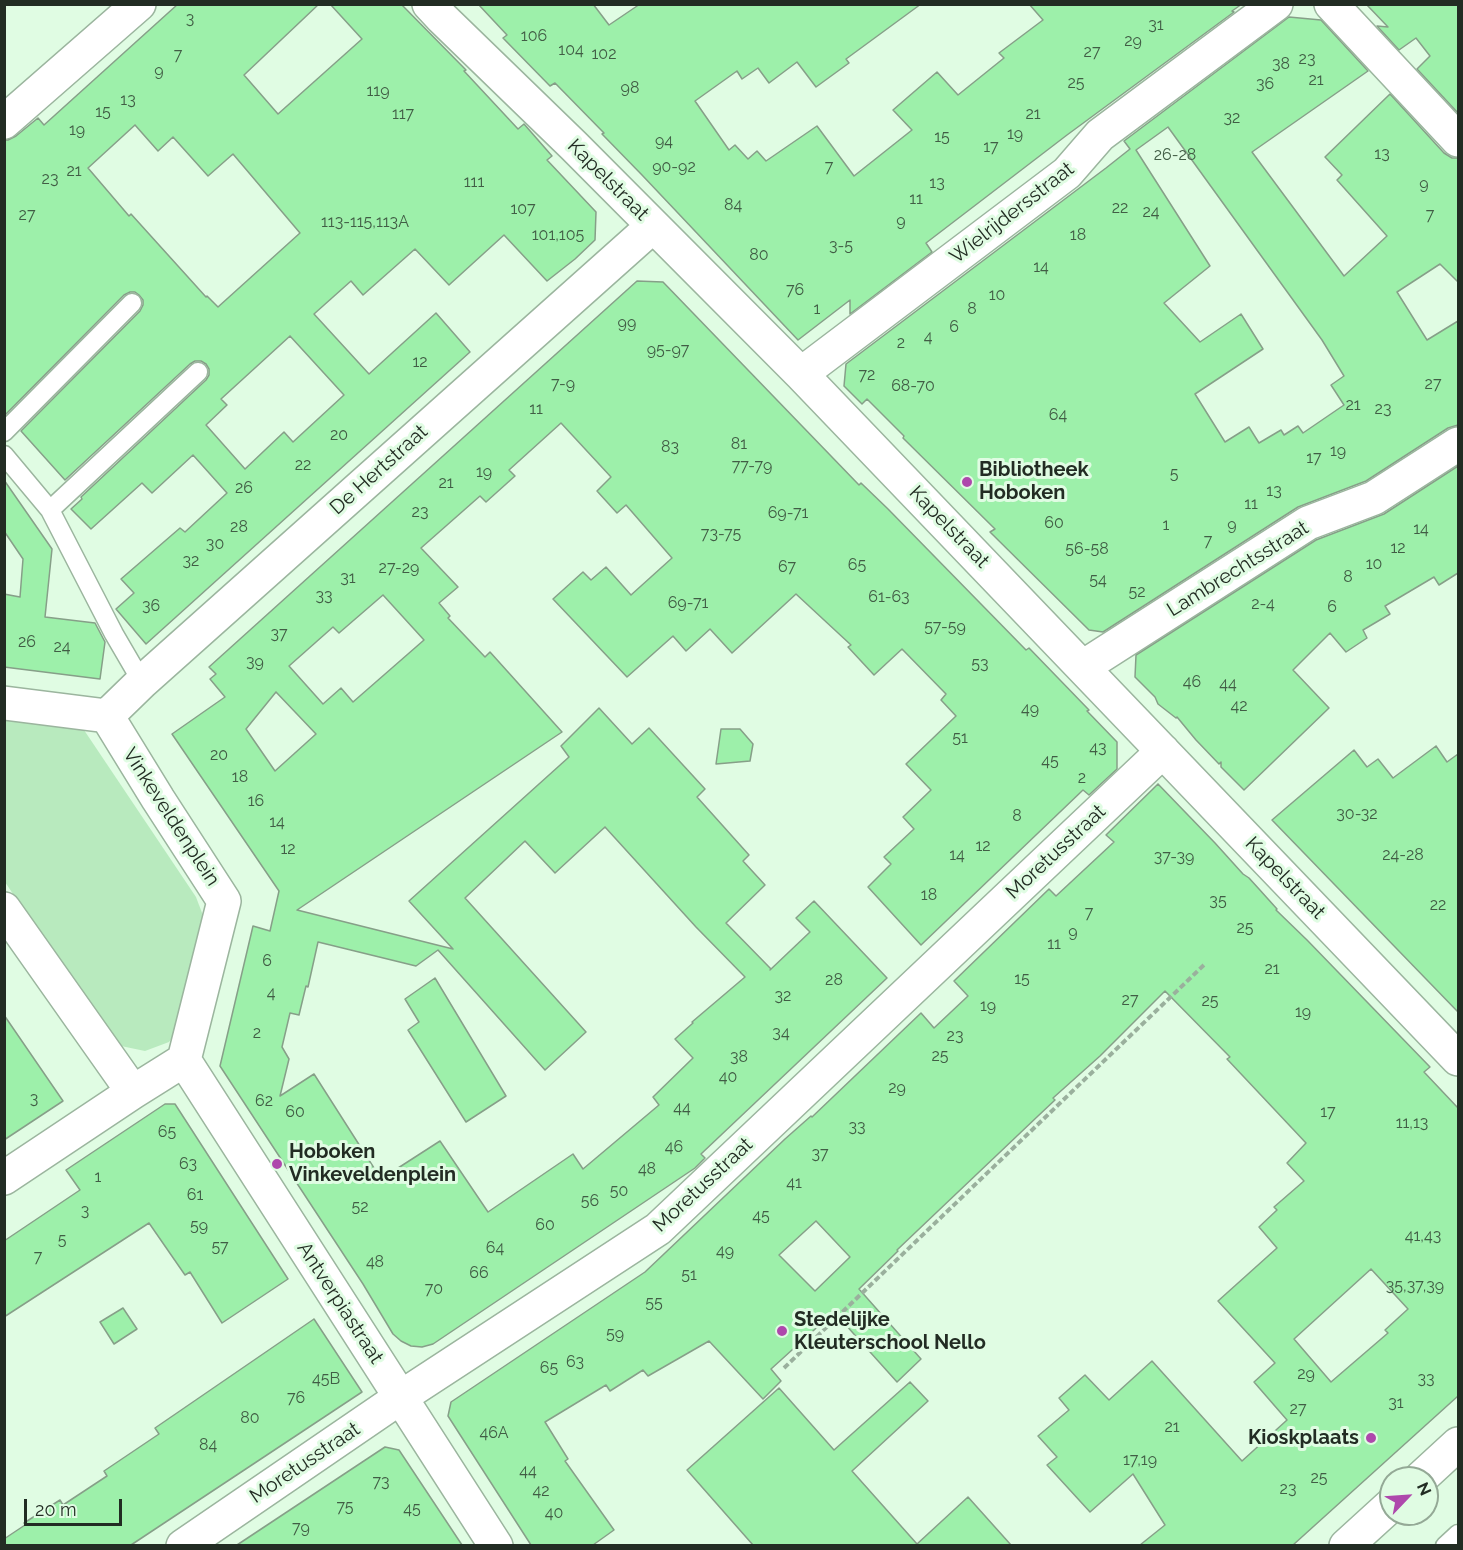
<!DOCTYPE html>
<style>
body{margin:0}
#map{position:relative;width:1463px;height:1550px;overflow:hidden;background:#e0fce3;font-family:Raleway,sans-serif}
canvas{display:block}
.frame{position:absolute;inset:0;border:6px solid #222c23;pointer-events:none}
.north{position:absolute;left:1379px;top:1466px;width:60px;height:60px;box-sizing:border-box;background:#e0fce3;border:2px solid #94a996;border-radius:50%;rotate:65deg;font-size:16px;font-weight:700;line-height:24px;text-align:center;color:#222c23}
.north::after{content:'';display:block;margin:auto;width:21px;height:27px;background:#ae48ac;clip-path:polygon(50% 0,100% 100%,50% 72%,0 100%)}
.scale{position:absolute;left:24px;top:1499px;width:98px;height:27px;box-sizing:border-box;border:3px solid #222c23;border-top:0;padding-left:8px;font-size:18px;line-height:21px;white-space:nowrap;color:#222c23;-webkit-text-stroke:4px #e0fce3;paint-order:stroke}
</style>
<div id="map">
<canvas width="1463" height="1550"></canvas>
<div class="frame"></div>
<div class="north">N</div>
<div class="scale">20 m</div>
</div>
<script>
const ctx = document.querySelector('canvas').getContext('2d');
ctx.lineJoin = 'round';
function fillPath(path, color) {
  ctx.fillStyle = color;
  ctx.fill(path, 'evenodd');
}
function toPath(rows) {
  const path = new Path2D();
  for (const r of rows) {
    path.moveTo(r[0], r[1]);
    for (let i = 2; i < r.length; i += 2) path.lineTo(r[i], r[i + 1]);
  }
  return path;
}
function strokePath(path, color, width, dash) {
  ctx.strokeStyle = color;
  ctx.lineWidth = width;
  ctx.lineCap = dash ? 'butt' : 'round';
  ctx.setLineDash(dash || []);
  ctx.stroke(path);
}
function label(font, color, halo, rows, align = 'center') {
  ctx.font = font + ' Raleway,sans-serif';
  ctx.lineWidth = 6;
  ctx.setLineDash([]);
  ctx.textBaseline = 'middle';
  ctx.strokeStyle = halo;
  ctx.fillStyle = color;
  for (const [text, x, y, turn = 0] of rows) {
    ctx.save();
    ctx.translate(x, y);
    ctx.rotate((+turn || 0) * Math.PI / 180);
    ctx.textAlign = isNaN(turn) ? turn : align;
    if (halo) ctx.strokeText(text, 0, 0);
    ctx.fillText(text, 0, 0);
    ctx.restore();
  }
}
const green = toPath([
 [4,710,54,718,84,730,196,897,207,926,184,1023,169,1042,145,1051,121,1046,100,1024,5,882]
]);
const building = toPath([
 [178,4,319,4,244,75,278,114,362,39,330,4,401,4,466,70,464,71,518,129,524,124,552,156,547,160,596,212,595,240,575,259,547,281,504,235,449,285,415,249,363,295,351,281,314,314,369,374,436,313,470,352,146,644,116,609,134,593,121,579,180,528,185,532,227,493,193,455,152,493,142,483,91,529,71,509,82,499,81,497,206,380,209,375,209,369,206,364,201,361,195,361,190,364,65,480,21,431,140,311,143,305,143,300,139,295,135,292,130,292,124,295,6,414,4,412,4,140,8,140,16,136,38,118,44,125,178,4],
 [135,125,158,151,173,137,208,176,233,154,300,233,218,307,207,296,206,297,131,214,129,216,88,168,135,125],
 [290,336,344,395,293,442,284,432,245,469,206,425,227,405,221,399,290,336],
 [478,4,593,4,609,25,640,4,921,4,846,59,849,63,816,87,797,62,769,83,758,68,742,79,737,71,695,101,729,150,735,145,748,159,757,151,766,161,817,126,854,176,912,130,893,110,937,72,958,95,1004,58,999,53,1043,20,1029,4,1242,4,1232,11,1234,12,1067,135,926,243,932,252,850,314,850,300,798,340,642,175,602,134,604,133,555,83,550,86,503,38,507,35,478,4],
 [1366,4,1458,4,1458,113,1417,69,1430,56,1416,38,1399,50,1377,26,1388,27,1366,4],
 [1289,17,1321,20,1368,71,1252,152,1344,276,1387,236,1337,180,1342,175,1325,157,1390,94,1444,153,1452,158,1458,158,1458,282,1440,264,1397,292,1427,340,1458,321,1458,425,1448,428,1366,481,1298,507,1103,632,1089,630,990,532,995,529,903,438,904,436,867,399,862,404,844,386,846,364,1106,168,1130,149,1124,141,1289,17],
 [1168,127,1322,340,1344,376,1331,385,1344,405,1303,433,1298,426,1284,435,1281,430,1259,443,1249,427,1225,442,1195,394,1263,349,1241,314,1200,342,1164,303,1210,266,1136,150,1168,127],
 [637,281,663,282,859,485,861,483,888,509,1026,650,1029,648,1089,710,1087,711,1117,742,1117,769,1089,795,1083,790,921,945,868,887,891,864,884,857,914,829,903,817,931,790,906,764,956,716,941,700,946,694,902,649,874,675,848,647,851,645,796,594,732,653,710,629,686,651,673,636,627,677,553,599,583,572,591,580,606,567,631,595,672,558,626,505,617,513,597,491,611,477,561,423,509,470,515,476,486,502,480,496,421,548,458,587,439,603,450,616,448,618,485,657,490,652,562,732,297,910,453,949,409,901,569,757,561,746,599,708,632,744,649,728,705,789,697,797,749,855,743,861,765,885,726,923,771,969,770,970,810,932,796,918,814,901,887,978,701,1154,705,1158,695,1168,433,1344,422,1347,411,1346,401,1341,393,1334,363,1284,220,1066,253,926,270,931,279,891,172,734,225,697,210,679,216,674,209,667,637,281],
 [383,595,424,640,353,702,341,688,323,704,289,666,333,627,339,633,383,595],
 [276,692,316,734,275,771,246,729,276,692],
 [605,827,696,927,745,977,692,1022,693,1023,675,1039,693,1058,653,1097,659,1105,583,1169,573,1154,488,1212,440,1141,381,1179,314,1074,280,1096,289,1059,282,1047,290,1013,299,1015,306,986,308,987,318,942,416,966,438,950,545,1070,586,1032,465,898,525,841,555,873,605,827],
 [1458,466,1458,573,1439,585,1434,577,1385,606,1390,614,1363,630,1367,638,1346,652,1330,633,1293,670,1329,708,1244,790,1221,767,1221,762,1219,764,1196,740,1177,717,1176,718,1158,704,1155,697,1135,677,1136,655,1316,540,1384,514,1458,466],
 [4,480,52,549,45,617,95,623,105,642,100,679,4,667,4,594,20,597,23,559,4,531,4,480],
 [721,729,740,729,753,744,750,761,716,764,721,729],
 [1436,746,1447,762,1458,754,1458,1012,1272,820,1354,750,1367,767,1378,759,1393,778,1436,746],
 [1158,784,1215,843,1243,874,1249,878,1259,889,1277,909,1276,910,1307,940,1430,1067,1424,1072,1458,1108,1458,1396,1293,1545,1140,1545,1165,1525,1133,1474,1090,1512,1047,1465,1057,1457,1038,1436,1069,1410,1059,1398,1085,1375,1109,1400,1152,1361,1242,1461,1287,1420,1254,1382,1275,1363,1218,1301,1277,1248,1259,1227,1277,1210,1274,1207,1304,1181,1287,1163,1306,1143,1227,1059,1230,1057,1165,991,1100,1056,1053,1098,1055,1100,1038,1116,897,1250,898,1251,859,1289,921,1359,897,1382,844,1323,824,1321,771,1369,781,1381,763,1399,709,1341,648,1376,643,1370,610,1391,606,1385,545,1422,568,1459,565,1461,614,1530,593,1545,531,1545,448,1416,451,1402,645,1272,785,1139,811,1116,812,1117,921,1013,934,1028,968,996,954,981,1049,889,1056,896,1114,842,1106,835,1158,784],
 [816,1221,850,1257,815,1291,779,1255,816,1221],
 [1371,1269,1408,1309,1385,1330,1388,1333,1331,1382,1294,1339,1371,1269],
 [435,978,506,1096,466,1122,408,1030,419,1022,405,999,435,978],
 [4,1015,63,1101,4,1140,4,1015],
 [165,1104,175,1104,288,1279,222,1323,190,1272,185,1275,149,1223,4,1317,4,1241,80,1190,66,1170,165,1104],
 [123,1308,137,1329,114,1344,100,1322,123,1308],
 [314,1319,362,1392,131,1545,4,1545,4,1539,25,1525,24,1523,60,1500,63,1505,107,1476,104,1471,159,1434,155,1428,314,1319],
 [910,1382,928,1401,852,1471,917,1544,968,1497,1011,1545,753,1545,687,1470,779,1388,834,1450,910,1382],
 [385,1447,399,1450,462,1545,237,1545,385,1447]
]);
const path = toPath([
 [784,1368,1206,963]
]);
const service = toPath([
 [4,432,132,303],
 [4,455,50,510,114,634,142,682],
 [50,510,198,372],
 [1445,1546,1458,1534]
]);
const minor = toPath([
 [429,4,442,18,574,146,801,374,1458,1059],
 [1331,4,1458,140],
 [4,122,139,4],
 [801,374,1067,173,1100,135,1276,4],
 [1083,667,1308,523,1374,498,1458,444],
 [4,703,107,716,158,799,224,901,184,1060,133,1092,4,909],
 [107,716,142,682,653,226],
 [184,1060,496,1546],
 [4,1178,133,1092],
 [1421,1478,1458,1444],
 [183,1546,401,1397,658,1229,1163,751],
 [1346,1546,1391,1505]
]);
const markers = [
 [967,482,6,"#ae48ac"],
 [277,1164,6,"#ae48ac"],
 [782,1331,6,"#ae48ac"],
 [1371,1438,6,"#ae48ac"]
];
const numberNames = [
 ["3",190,19],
 ["31",1156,25],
 ["106",534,36],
 ["29",1133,41],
 ["104",571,50],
 ["27",1092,52],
 ["102",604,54],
 ["7",178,55],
 ["23",1307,59],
 ["38",1281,64],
 ["9",159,71],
 ["21",1316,80],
 ["25",1076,83],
 ["36",1265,84],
 ["98",630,88],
 ["119",378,91],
 ["13",128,100],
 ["15",103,112],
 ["117",403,114],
 ["21",1033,114],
 ["32",1232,118],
 ["19",77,130],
 ["19",1015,134],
 ["15",942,137],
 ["94",664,141],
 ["17",991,147],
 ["13",1382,154],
 ["26-28",1175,155],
 ["90-92",674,167],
 ["7",829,167],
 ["21",74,171],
 ["23",50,179],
 ["111",474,182],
 ["13",937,183],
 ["9",1424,184],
 ["11",916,199],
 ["84",733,205],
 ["22",1120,208],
 ["107",523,209],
 ["24",1151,212],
 ["27",27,215],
 ["7",1430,215],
 ["9",901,221],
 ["113-115,113A",365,222],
 ["101,105",558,235],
 ["18",1078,235],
 ["3-5",841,246],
 ["80",759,255],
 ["14",1041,267],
 ["76",795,290],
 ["10",997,295],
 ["1",817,309],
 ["8",972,309],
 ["99",627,323],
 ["6",954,327],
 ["4",928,337],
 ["2",901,343],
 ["95-97",668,350],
 ["12",420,362],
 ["72",867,375],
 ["7-9",563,384],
 ["27",1433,384],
 ["68-70",913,386],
 ["21",1353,405],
 ["11",536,409],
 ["23",1383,409],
 ["64",1058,415],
 ["20",339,435],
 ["81",739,444],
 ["83",670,447],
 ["19",1338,451],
 ["17",1314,458],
 ["22",303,465],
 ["77-79",752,466],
 ["19",484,472],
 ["5",1174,474],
 ["21",446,483],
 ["26",244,488],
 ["13",1274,491],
 ["11",1251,504],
 ["23",420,512],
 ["69-71",788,513],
 ["60",1054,523],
 ["1",1166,525],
 ["9",1232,525],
 ["28",239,527],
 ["14",1421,529],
 ["73-75",721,534],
 ["7",1208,541],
 ["30",215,544],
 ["12",1398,548],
 ["56-58",1087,549],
 ["32",191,561],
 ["10",1374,564],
 ["65",857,565],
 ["67",787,567],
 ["27-29",399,568],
 ["8",1348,577],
 ["31",348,578],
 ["54",1098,580],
 ["52",1137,592],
 ["33",324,596],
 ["61-63",889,597],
 ["69-71",688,603],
 ["2-4",1263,604],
 ["36",151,606],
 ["6",1332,607],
 ["57-59",945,627],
 ["37",279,634],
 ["26",27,642],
 ["24",62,647],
 ["39",255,662],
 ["53",980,664],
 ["46",1192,682],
 ["44",1228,684],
 ["42",1239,706],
 ["49",1030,709],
 ["51",960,738],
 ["43",1098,748],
 ["20",219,755],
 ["45",1050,761],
 ["18",240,777],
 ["2",1082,778],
 ["16",256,801],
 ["30-32",1357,814],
 ["8",1017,816],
 ["14",277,822],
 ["12",983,846],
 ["12",288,849],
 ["14",957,855],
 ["24-28",1403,855],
 ["37-39",1174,857],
 ["18",929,895],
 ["35",1218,901],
 ["22",1438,905],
 ["7",1089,913],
 ["25",1245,928],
 ["9",1073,932],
 ["11",1054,944],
 ["6",267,961],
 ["21",1272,969],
 ["15",1022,979],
 ["28",834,980],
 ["4",271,993],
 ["32",783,996],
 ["27",1130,1000],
 ["25",1210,1001],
 ["19",988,1006],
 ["19",1303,1012],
 ["2",257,1033],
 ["34",781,1033],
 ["23",955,1036],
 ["25",940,1056],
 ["38",739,1057],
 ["40",728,1077],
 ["29",897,1088],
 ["3",34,1099],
 ["62",264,1101],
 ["44",682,1108],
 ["60",295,1112],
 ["17",1328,1112],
 ["11,13",1412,1123],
 ["33",857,1127],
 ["65",167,1132],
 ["46",674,1147],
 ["37",820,1154],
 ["63",188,1164],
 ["48",647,1169],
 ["1",98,1177],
 ["41",794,1183],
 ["50",619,1191],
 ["61",195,1195],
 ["56",590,1201],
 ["52",360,1207],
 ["3",85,1211],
 ["45",761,1216],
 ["60",545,1225],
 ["59",199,1226],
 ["41,43",1423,1236],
 ["5",62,1240],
 ["57",220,1247],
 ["64",495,1248],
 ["49",725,1251],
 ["7",38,1257],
 ["48",375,1262],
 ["66",479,1273],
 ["51",689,1275],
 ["35,37,39",1415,1286],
 ["70",434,1289],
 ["55",654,1303],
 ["59",615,1334],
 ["63",575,1362],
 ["65",549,1368],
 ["29",1306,1374],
 ["45B",326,1379],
 ["33",1426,1379],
 ["76",296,1398],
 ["31",1396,1403],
 ["27",1298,1409],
 ["80",250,1418],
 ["21",1172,1427],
 ["46A",494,1433],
 ["84",208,1445],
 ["17,19",1140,1460],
 ["44",528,1471],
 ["25",1319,1478],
 ["73",381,1482],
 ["23",1288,1489],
 ["42",541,1491],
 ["75",345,1507],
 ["45",412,1509],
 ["40",554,1513],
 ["79",301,1528]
];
const streetNames = [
 ["Kapelstraat",608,180,45],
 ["Wielrijdersstraat",1012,213,-38],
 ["De Hertstraat",379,470,-42],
 ["Kapelstraat",949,527,46],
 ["Lambrechtsstraat",1238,569,-32],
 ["Vinkeveldenplein",171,817,57],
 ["Moretusstraat",1056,852,-43],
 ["Kapelstraat",1285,878,46],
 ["Moretusstraat",703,1185,-43],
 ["Antverpiastraat",340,1303,57],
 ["Moretusstraat",305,1463,-34]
];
const poiNames = [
 ["Bibliotheek",979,470],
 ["Hoboken",979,493],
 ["Hoboken",289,1152],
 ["Vinkeveldenplein",289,1175],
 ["Stedelijke",794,1320],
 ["Kleuterschool Nello",794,1343],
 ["Kioskplaats",1359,1438,"right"]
];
fillPath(green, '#b8eabe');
fillPath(building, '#9df0aa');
strokePath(building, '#869f88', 1.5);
strokePath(service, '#9bb59e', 21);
strokePath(minor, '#9bb59e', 36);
strokePath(path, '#9ab09d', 4, [6, 3]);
strokePath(service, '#fff', 18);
strokePath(minor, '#fff', 33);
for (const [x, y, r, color] of markers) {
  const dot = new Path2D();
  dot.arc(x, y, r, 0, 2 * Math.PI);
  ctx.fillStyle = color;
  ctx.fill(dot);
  strokePath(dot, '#e0fce3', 2);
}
label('16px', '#415d45', null, numberNames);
label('20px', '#222c23', '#e0fce3', streetNames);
label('bold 20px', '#222c23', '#e0fce3', poiNames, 'left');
</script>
